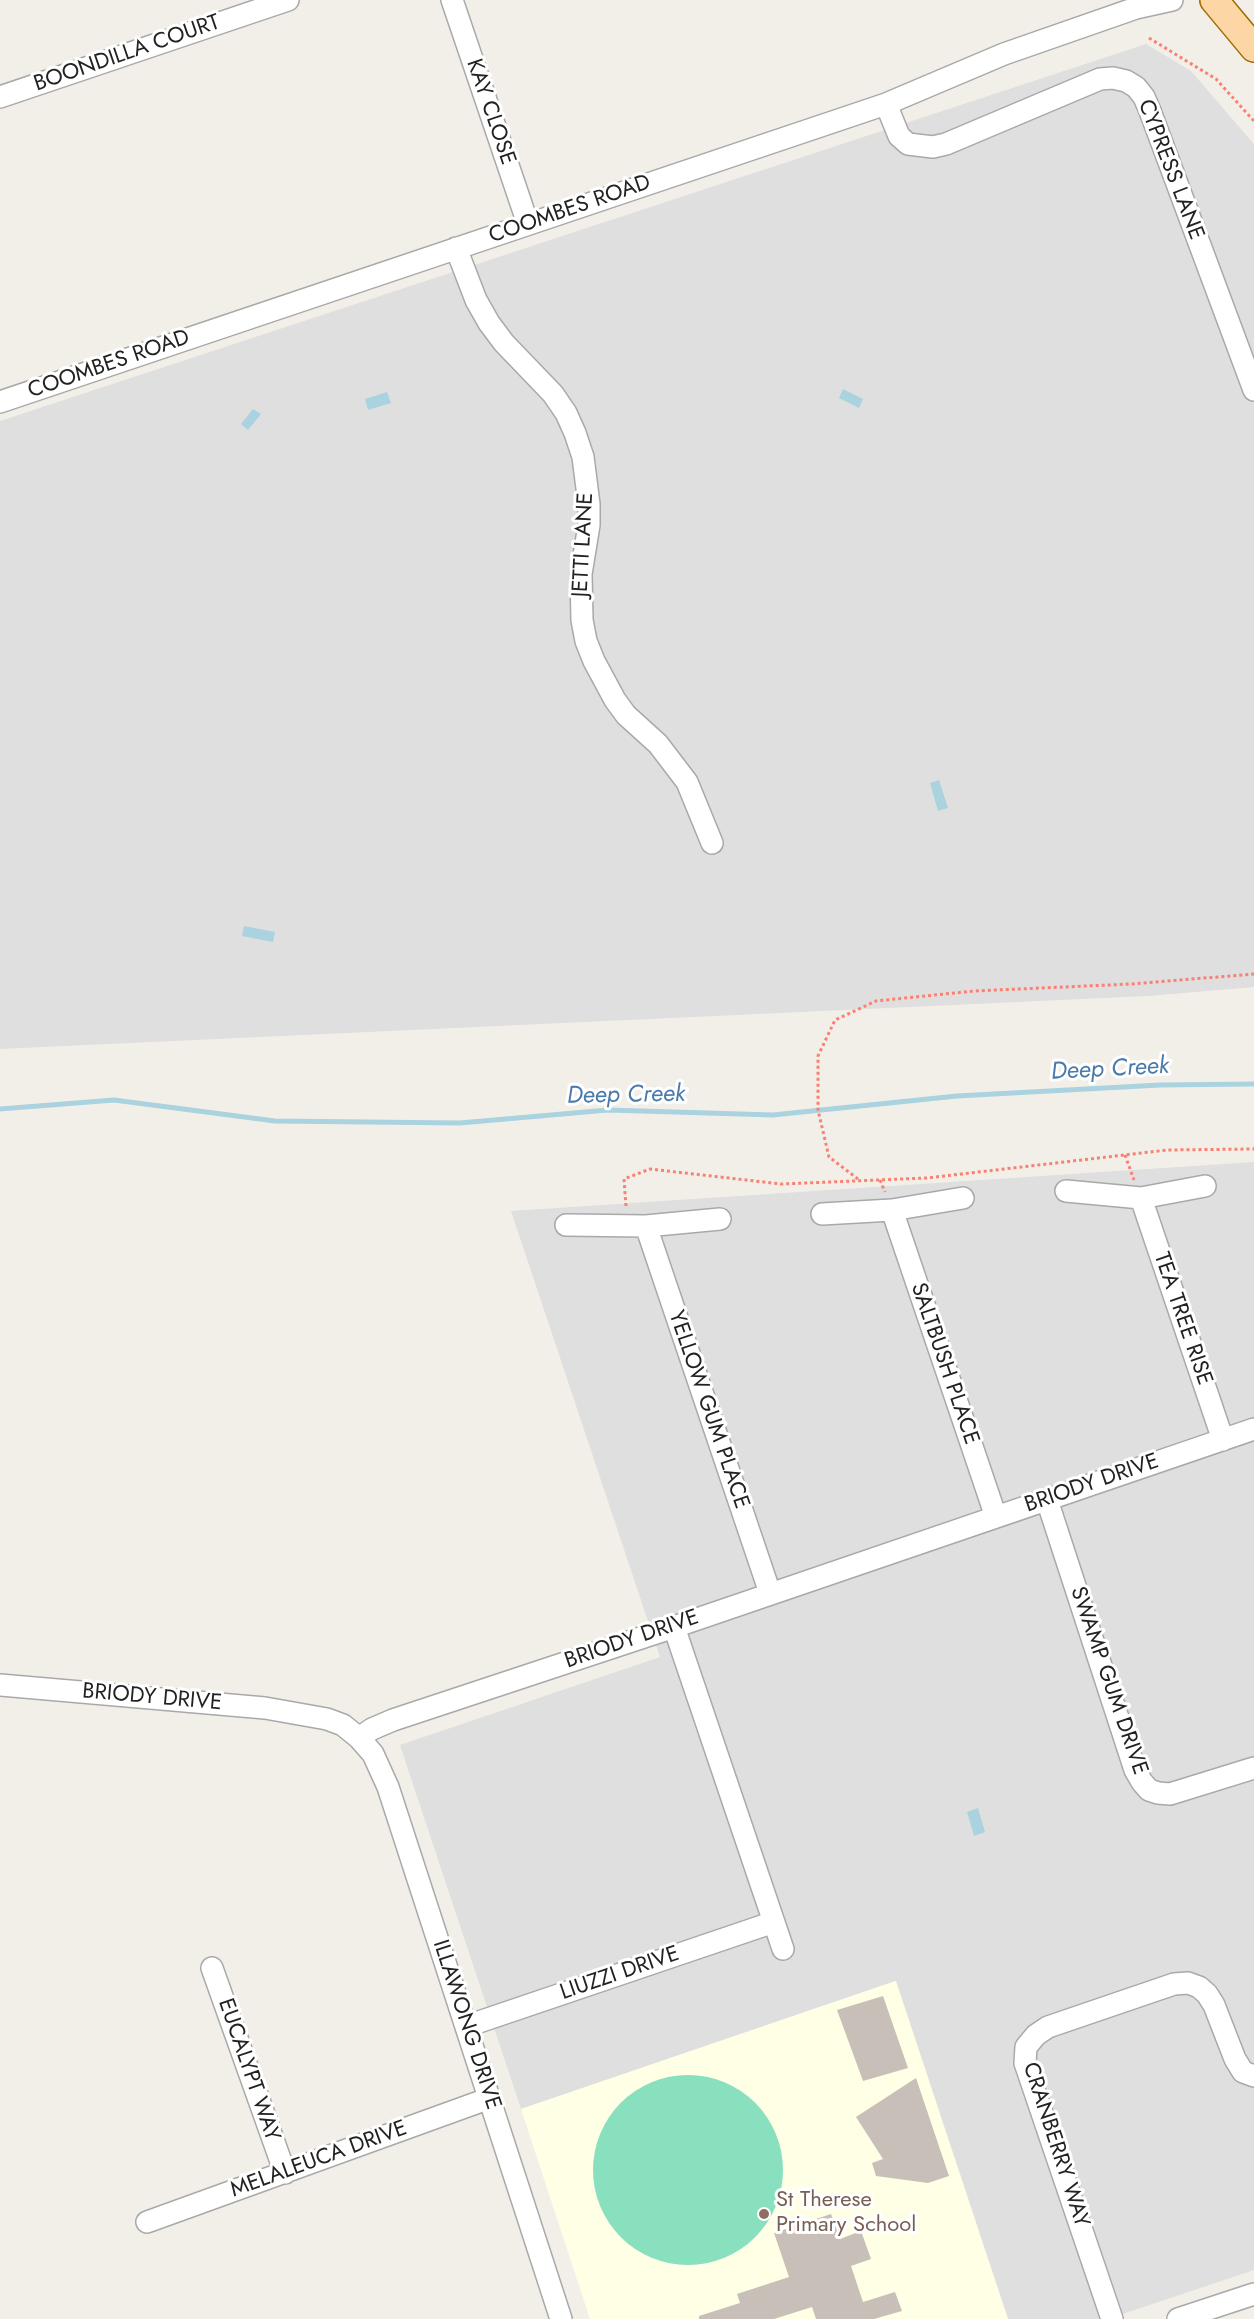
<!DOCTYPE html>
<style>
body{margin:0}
canvas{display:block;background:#f2efe9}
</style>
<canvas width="1254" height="2319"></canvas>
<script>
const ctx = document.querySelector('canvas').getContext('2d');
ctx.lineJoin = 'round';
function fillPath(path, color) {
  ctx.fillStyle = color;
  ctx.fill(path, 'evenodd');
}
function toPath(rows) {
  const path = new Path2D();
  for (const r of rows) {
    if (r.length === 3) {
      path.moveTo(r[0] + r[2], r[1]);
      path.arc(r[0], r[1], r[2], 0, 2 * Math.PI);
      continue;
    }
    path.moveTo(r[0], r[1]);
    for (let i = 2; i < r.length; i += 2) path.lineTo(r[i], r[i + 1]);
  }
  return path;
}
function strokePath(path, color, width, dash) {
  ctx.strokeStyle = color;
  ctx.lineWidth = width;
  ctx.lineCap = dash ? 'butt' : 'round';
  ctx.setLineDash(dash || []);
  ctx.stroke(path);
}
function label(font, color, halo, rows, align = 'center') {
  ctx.font = font + ' Jost,sans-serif';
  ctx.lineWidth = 6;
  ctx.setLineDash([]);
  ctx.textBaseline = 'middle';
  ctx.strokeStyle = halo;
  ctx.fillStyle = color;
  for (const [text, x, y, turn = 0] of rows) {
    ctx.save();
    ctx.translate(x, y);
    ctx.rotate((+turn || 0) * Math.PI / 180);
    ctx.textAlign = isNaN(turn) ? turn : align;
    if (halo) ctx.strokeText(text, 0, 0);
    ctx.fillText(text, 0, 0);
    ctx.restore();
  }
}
const residential = toPath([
 [1146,44,1191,71,1254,144,1254,987,1148,996,0,1049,0,421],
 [1254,1162,1254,2270,1108,2319,1008,2319,895,1981,521,2109,400,1745,660,1657,511,1211]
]);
const education = toPath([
 [896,1981,1008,2319,590,2319,521,2109]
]);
const pitch = toPath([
 [688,2170,95]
]);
const water = toPath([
 [843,389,863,399,859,408,839,398],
 [387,392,391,403,368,410,365,399],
 [253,409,261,414,248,430,241,424],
 [939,780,948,808,938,811,930,783],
 [244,926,275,932,273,942,242,936],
 [978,1808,985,1832,974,1836,967,1812]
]);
const stream = toPath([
 [0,1109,114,1100,275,1121,460,1123,608,1110,773,1115,957,1096,1160,1085,1254,1084]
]);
const building = toPath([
 [883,1996,908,2068,863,2081,837,2010],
 [916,2078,949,2176,928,2183,876,2176,872,2163,883,2159,856,2117],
 [831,2214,840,2239,861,2231,871,2259,851,2266,863,2302,895,2292,902,2311,874,2319,816,2319,812,2307,774,2319,699,2319,699,2316,740,2303,737,2294,789,2277,774,2233]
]);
const path = toPath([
 [1149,38,1216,79,1254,121],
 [1125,1155,1134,1180],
 [858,1179,829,1157,818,1110,818,1056,835,1020,876,1001,974,991,1131,984,1254,974],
 [880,1180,885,1192],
 [626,1206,624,1179,650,1169,781,1184,927,1178,1167,1150,1254,1149]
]);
const minor = toPath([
 [452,0,528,224],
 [0,97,288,0],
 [886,104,899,136,908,144,933,147,946,144,1100,79,1113,78,1126,81,1136,87,1144,97,1150,111,1254,390],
 [456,248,476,300,489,323,504,343,553,394,566,413,575,433,583,457,589,504,589,525,581,574,582,620,586,641,594,661,615,700,626,715,658,744,687,782,712,843],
 [0,402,886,104,1004,54,1136,8,1172,0],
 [1066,1191,1141,1198,1205,1186],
 [1141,1198,1223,1440],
 [892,1210,996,1517],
 [822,1214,892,1210,963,1198],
 [566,1225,646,1226,720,1219],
 [646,1226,770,1593],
 [1047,1500,1135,1770,1142,1782,1149,1790,1158,1793,1170,1794,1254,1768],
 [674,1627,783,1949],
 [0,1685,265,1708,327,1719,343,1725,359,1738,373,1754,388,1787,561,2319],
 [359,1738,372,1729,393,1720,674,1627,1254,1429],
 [212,1968,285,2173],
 [467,2026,774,1922],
 [147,2222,490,2098],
 [1112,2319,1025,2063,1026,2047,1036,2035,1048,2027,1174,1984,1188,1983,1199,1987,1207,1994,1214,2005,1235,2059,1243,2072,1254,2076],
 [1178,2319,1254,2294]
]);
const major = toPath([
 [1214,0,1254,48]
]);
const markers = [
 [764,2214,6,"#8d6e63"]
];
const streetNames = [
 ["BOONDILLA COURT",127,54,-19],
 ["KAY CLOSE",490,112,71],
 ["CYPRESS LANE",1170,170,69],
 ["COOMBES ROAD",570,210,-19],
 ["COOMBES ROAD",109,365,-19],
 ["JETTI LANE",584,545,-87],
 ["TEA TREE RISE",1182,1319,71],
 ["SALTBUSH PLACE",944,1364,71],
 ["YELLOW GUM PLACE",708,1410,71],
 ["BRIODY DRIVE",1092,1484,-19],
 ["BRIODY DRIVE",632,1640,-19],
 ["SWAMP GUM DRIVE",1108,1681,71],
 ["BRIODY DRIVE",152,1698,5],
 ["LIUZZI DRIVE",620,1974,-19],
 ["ILLAWONG DRIVE",466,2025,72],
 ["EUCALYPT WAY",248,2070,71],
 ["CRANBERRY WAY",1055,2145,72],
 ["MELALEUCA DRIVE",319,2160,-20]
];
const educationNames = [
 ["St Therese",776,2201],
 ["Primary School",776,2226]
];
const waterNames = [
 ["Deep Creek",1110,1070,-3],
 ["Deep Creek",626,1096,-1]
];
fillPath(residential, '#e0dfdf');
fillPath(education, '#ffffe5');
fillPath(pitch, '#88e0be');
fillPath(water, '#aad3df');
strokePath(stream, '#aad3df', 5);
fillPath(building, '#c7bfb8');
strokePath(minor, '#a9a9a9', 24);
strokePath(major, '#a06b00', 30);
strokePath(path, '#fa8072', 3, [3, 3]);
strokePath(minor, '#fff', 21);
strokePath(major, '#fcd6a4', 27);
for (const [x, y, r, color] of markers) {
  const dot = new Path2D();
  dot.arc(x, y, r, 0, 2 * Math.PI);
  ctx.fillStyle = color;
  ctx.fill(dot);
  strokePath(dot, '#fff', 2);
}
label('22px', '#222', '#fff', streetNames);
label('22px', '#785e54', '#fff', educationNames, 'left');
label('italic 24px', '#4a7aab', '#fff', waterNames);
</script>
